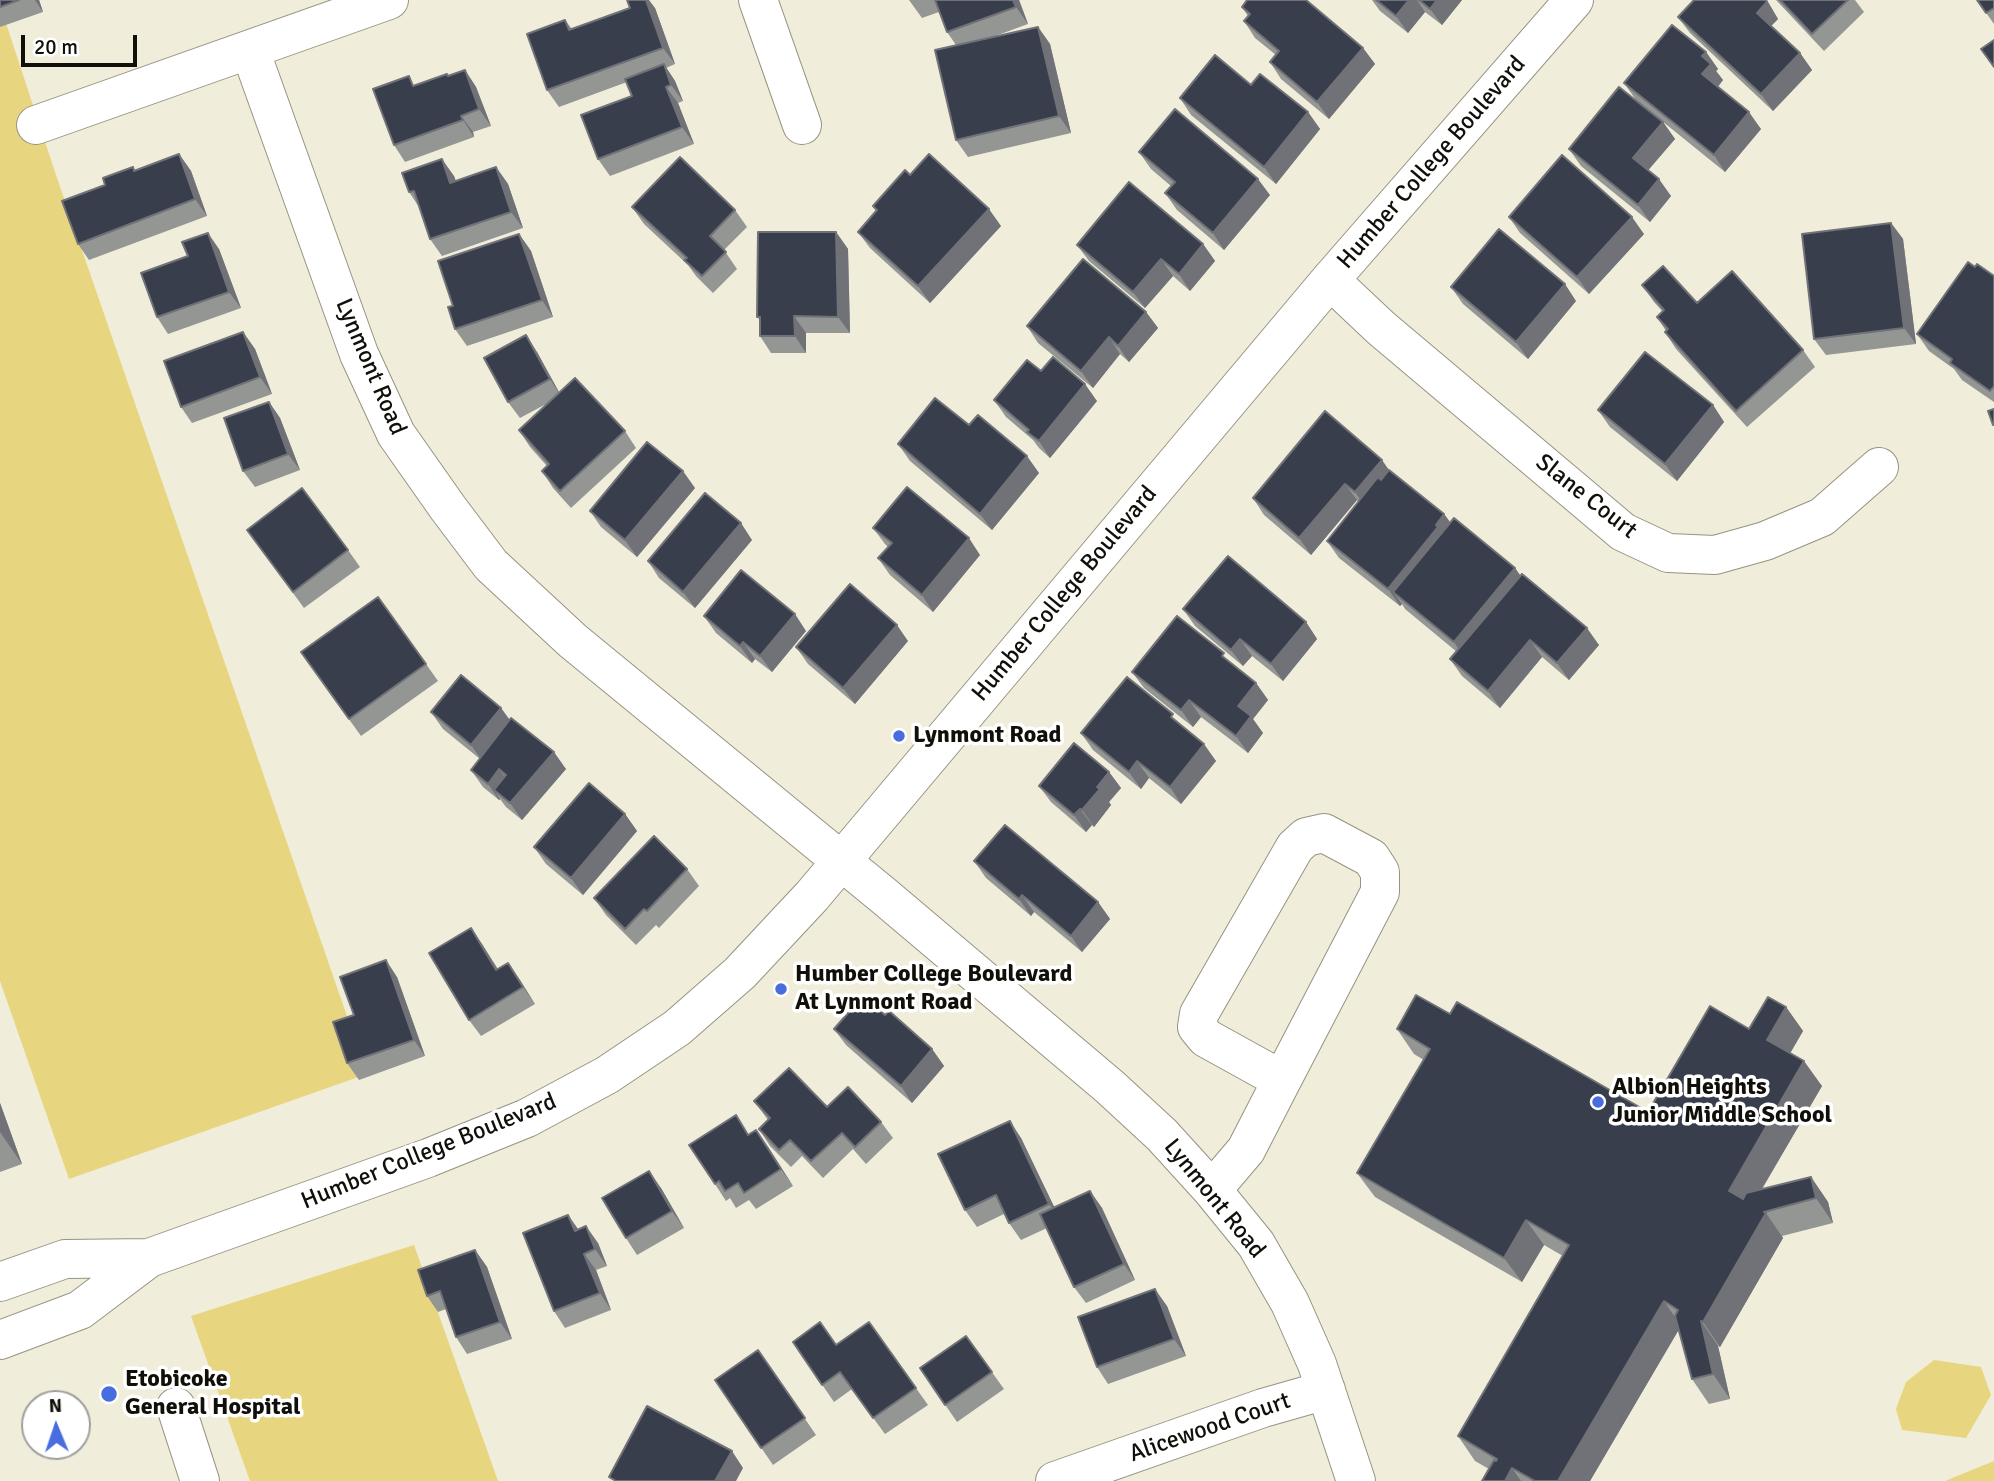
<!DOCTYPE html>
<style>
body{margin:0}
#map{position:relative;width:1994px;height:1481px;overflow:hidden;background:#f1eddb;font-family:Signika,sans-serif}
canvas{display:block}
.north{position:absolute;left:21px;top:1390px;width:70px;height:70px;box-sizing:border-box;background:#fff;border:2px solid #9f9f9d;border-radius:50%;rotate:358deg;font-size:19px;font-weight:700;line-height:28px;text-align:center;color:#100f09}
.north::after{content:'';display:block;margin:auto;width:24px;height:32px;background:#486ddf;clip-path:polygon(50% 0,100% 100%,50% 72%,0 100%)}
.scale{position:absolute;left:21px;top:35px;width:116px;height:32px;box-sizing:border-box;border:4px solid #100f09;border-top:0;padding-left:9px;font-size:21px;line-height:24px;white-space:nowrap;color:#100f09;-webkit-text-stroke:5px #fff;paint-order:stroke}
</style>
<div id="map">
<canvas width="1994" height="1481"></canvas>
<div class="north">N</div>
<div class="scale">20 m</div>
</div>
<script>
const ctx = document.querySelector('canvas').getContext('2d');
ctx.lineJoin = 'round';
function fillPath(path, color) {
  ctx.fillStyle = color;
  ctx.fill(path, 'evenodd');
}
function toPath(rows) {
  const path = new Path2D();
  for (const r of rows) {
    path.moveTo(r[0], r[1]);
    for (let i = 2; i < r.length; i += 2) path.lineTo(r[i], r[i + 1]);
  }
  return path;
}
function strokePath(path, color, width, dash) {
  ctx.strokeStyle = color;
  ctx.lineWidth = width;
  ctx.lineCap = dash ? 'butt' : 'round';
  ctx.setLineDash(dash || []);
  ctx.stroke(path);
}
function label(font, color, halo, rows, align = 'center') {
  ctx.font = font + ' Signika,sans-serif';
  ctx.lineWidth = 7;
  ctx.setLineDash([]);
  ctx.textBaseline = 'middle';
  ctx.strokeStyle = halo;
  ctx.fillStyle = color;
  for (const [text, x, y, turn = 0] of rows) {
    ctx.save();
    ctx.translate(x, y);
    ctx.rotate((+turn || 0) * Math.PI / 180);
    ctx.textAlign = isNaN(turn) ? turn : align;
    if (halo) ctx.strokeText(text, 0, 0);
    ctx.fillText(text, 0, 0);
    ctx.restore();
  }
}
const green = toPath([
 [0,5,57,178,367,1074,69,1179,0,981],
 [414,1245,498,1481,250,1481,191,1316],
 [1934,1360,1981,1367,1991,1395,1966,1438,1902,1430,1896,1409,1906,1382],
 [1994,1461,1994,1481,1945,1481]
]);
const minor = toPath([
 [758,0,802,125],
 [250,50,359,354,396,434,448,508,491,565,573,641,884,896,1110,1087,1162,1135,1212,1190,1256,1244,1290,1303,1317,1364,1356,1481],
 [36,125,389,0],
 [1330,280,1381,328,1623,532,1668,553,1715,555,1765,541,1822,517,1879,467],
 [1212,1190,1246,1150,1282,1080,1380,892,1380,872,1371,858,1324,833,1306,837,1295,847,1199,1014,1197,1027,1206,1038,1282,1080],
 [0,1282,65,1259,149,1258,428,1158,527,1118,607,1075,677,1028,740,973,812,896,1330,280,1574,0],
 [0,1340,80,1310,149,1258],
 [176,1407,200,1481],
 [1055,1481,1263,1408,1326,1390]
]);
const wall = toPath([
 [0,0,39,0,43,12,0,27],
 [909,0,1019,0,1028,24,987,39,1038,27,1050,44,1071,133,968,157,956,140,956,45,947,32,939,12,922,18],
 [1372,0,1462,0,1442,25,1425,12,1408,33,1380,11],
 [1776,0,1855,0,1864,12,1824,51],
 [1977,0,1994,0,1994,24],
 [1242,7,1363,48,1375,64,1329,119,1281,79,1270,62,1276,55,1255,38,1244,21,1248,16],
 [655,8,675,64,666,68,675,81,683,101,678,103,694,144,610,176,598,159,632,96,627,82,559,107,547,90,565,20,572,29],
 [1773,9,1772,10,1778,19,1771,26,1800,53,1812,70,1773,111,1690,33,1678,17],
 [1706,52,1718,69,1716,71,1723,80,1718,87,1761,129,1725,172,1636,100,1624,83],
 [465,70,476,87,491,126,473,132,474,137,405,162,394,145,416,85],
 [1180,98,1308,112,1320,129,1276,184,1191,115],
 [1663,122,1675,139,1648,170,1671,196,1650,222,1581,166,1569,149],
 [1139,152,1270,195,1224,250,1177,210,1165,193,1171,186,1151,169],
 [179,154,191,171,207,216,89,260,78,244,105,185,133,167,135,171],
 [496,167,508,184,523,228,442,256,430,239,419,207,409,192,454,176,456,181],
 [910,175,1001,226,930,303,870,248,858,232,876,211,873,206],
 [632,207,735,210,747,227,724,250,737,269,713,293,696,276,688,265,644,224],
 [1509,217,1644,234,1589,294,1520,233],
 [1891,223,1903,239,1916,344,1826,355,1814,339],
 [836,232,848,249,850,333,806,333,806,353,771,353,760,336,760,320,757,317],
 [519,234,531,251,553,317,467,346,455,329,453,306],
 [1203,244,1215,261,1190,291,1173,276,1145,308,1089,261,1077,245],
 [219,249,241,308,168,334,157,317,188,256],
 [1994,276,1994,402,1962,380,1954,369,1929,351,1917,334],
 [1642,285,1697,303,1803,350,1815,367,1747,427,1676,349,1665,332,1666,331,1657,317,1663,312,1654,302],
 [1451,287,1576,301,1528,359,1463,304],
 [1146,312,1158,328,1129,362,1120,354,1093,388,1038,343,1027,326],
 [243,332,255,349,272,394,192,423,181,407],
 [537,352,559,392,625,431,636,448,571,508,553,488,542,471,547,466,530,447,519,430,548,403,520,418,508,402],
 [1041,371,1097,401,1050,458,1039,448,1033,440,1006,417,994,400],
 [269,402,280,418,300,470,255,487,243,471],
 [1713,405,1724,422,1677,481,1610,427,1598,410],
 [898,444,1039,473,992,530,910,461],
 [1389,470,1444,514,1451,523,1515,568,1520,575,1599,645,1569,680,1542,657,1500,708,1462,676,1450,659,1457,652,1405,609,1402,604,1400,606,1339,558,1327,541,1358,502,1357,500,1311,555,1264,515,1253,498],
 [695,488,637,557,601,527,590,511],
 [873,528,980,555,933,612,890,575,878,558,888,547,885,544],
 [247,530,348,550,360,567,304,608],
 [752,540,695,608,659,578,648,561],
 [1183,609,1306,622,1317,639,1283,681,1252,656,1243,666,1195,626],
 [704,616,806,631,772,672,755,659,752,663,716,633],
 [908,641,855,704,808,664,796,647],
 [301,652,426,664,438,681,361,736],
 [1231,663,1256,683,1268,700,1253,719,1263,733,1248,753,1201,717,1193,727,1144,688,1132,672],
 [501,708,510,720,566,769,522,820,506,807,500,799,499,800,483,787,471,770,480,759,443,729,431,712],
 [1179,724,1216,761,1181,804,1149,778,1141,789,1093,750,1081,733],
 [1109,772,1121,788,1109,802,1111,805,1094,827,1092,825,1086,832,1051,802,1039,786],
 [625,814,637,831,583,895,546,864,534,847],
 [974,861,1098,902,1110,919,1082,952,1034,912,1031,916,986,878],
 [687,869,699,886,659,928,656,925,636,945,606,915,594,898],
 [482,944,498,969,508,963,535,1004,481,1036,469,1020],
 [397,977,425,1056,359,1080,347,1063,354,1015],
 [1786,1007,1803,1031,1790,1053,1822,1086,1762,1189,1811,1177,1828,1202,1833,1223,1782,1236,1783,1238,1720,1347,1718,1346,1730,1399,1709,1404,1692,1379,1679,1329,1590,1481,1482,1481,1489,1469,1475,1461,1458,1436,1563,1256,1544,1245,1522,1282,1375,1197,1357,1173,1424,1060,1414,1054,1397,1029,1450,1014,1648,1112,1749,1029],
 [885,1015,932,1049,944,1066,912,1103,846,1045,834,1029],
 [754,1101,827,1107,881,1122,893,1138,866,1164,853,1149,823,1178,802,1156,791,1167,770,1146,759,1129,768,1120],
 [0,1103,22,1164,0,1172],
 [749,1134,768,1147,793,1186,756,1209,749,1200,736,1208,730,1198,726,1201,715,1184],
 [1021,1138,1054,1207,1090,1191,1102,1208,1135,1280,1086,1303,1074,1287,1047,1228,1021,1240,1009,1223,1004,1214,977,1227,965,1210],
 [661,1188,684,1228,637,1255,626,1238],
 [568,1215,578,1229,598,1243,607,1266,596,1270,611,1310,565,1328,554,1311],
 [475,1250,487,1267,512,1339,467,1354,456,1337,446,1309,438,1312,427,1296],
 [1167,1306,1186,1356,1108,1384,1097,1367],
 [869,1322,928,1405,885,1434,852,1389,834,1402,793,1342,836,1345],
 [966,1336,1004,1389,957,1422,920,1368],
 [758,1350,816,1435,773,1465,715,1380]
]);
const shadedWall = toPath([
 [35,0,39,0,43,12],
 [646,0,649,0,655,8,675,64,663,48],
 [1013,0,1019,0,1028,24,1016,7],
 [1409,0,1417,0,1425,12,1408,33,1396,16],
 [1437,0,1462,0,1442,25,1430,9],
 [1763,0,1767,0,1778,19,1768,29,1757,13],
 [1038,27,1050,44,1071,133,1059,116],
 [1363,48,1375,64,1329,119,1317,102],
 [1706,52,1718,69,1716,71,1723,80,1714,91,1702,74,1702,56],
 [1800,53,1812,70,1773,111,1761,94],
 [664,64,675,81,683,101,671,85],
 [465,70,476,87,491,126,479,109],
 [666,87,678,103,694,144,682,127],
 [1308,112,1320,129,1276,184,1264,167],
 [1749,112,1761,129,1725,172,1714,155],
 [461,116,473,132,474,137,463,120],
 [1663,122,1675,139,1645,174,1633,158],
 [179,154,191,171,207,216,195,199],
 [442,159,454,176,462,200,450,183],
 [496,167,508,184,523,228,511,212],
 [1258,179,1270,195,1224,250,1213,233],
 [1659,179,1671,196,1650,222,1638,205],
 [989,209,1001,226,930,303,918,286],
 [1632,217,1644,234,1589,294,1577,277],
 [1891,223,1903,239,1916,344,1904,328],
 [836,232,848,249,850,333,838,317],
 [208,233,219,249,241,308,229,292],
 [519,234,531,251,553,317,542,300],
 [1203,244,1215,261,1190,291,1179,274],
 [1161,259,1173,276,1145,308,1133,292],
 [1565,284,1576,301,1528,359,1516,342],
 [1146,312,1158,328,1129,362,1118,346],
 [794,316,806,333,806,353,795,336],
 [243,332,255,349,272,394,260,377],
 [526,335,537,352,561,396,550,379],
 [1109,337,1120,354,1093,388,1081,371],
 [1085,384,1097,401,1050,458,1039,441],
 [269,402,280,418,300,470,288,454],
 [1713,405,1724,422,1677,481,1665,464],
 [1027,456,1039,473,992,530,980,514],
 [1382,460,1394,477,1367,509,1355,492],
 [683,471,695,488,637,557,625,540],
 [1345,484,1357,500,1311,555,1299,538],
 [1444,514,1456,531,1393,592,1402,604,1400,606,1388,589],
 [741,523,752,540,695,608,683,592],
 [969,538,980,555,933,612,922,595],
 [1515,568,1527,585,1465,659,1454,642],
 [795,614,806,631,772,672,760,656],
 [1306,622,1317,639,1283,681,1271,664],
 [897,625,908,641,855,704,843,688],
 [1587,628,1599,645,1569,680,1557,663],
 [1240,639,1252,656,1243,666,1231,650],
 [1530,640,1542,657,1500,708,1488,691],
 [743,642,755,659,752,663,740,646],
 [1256,683,1268,700,1253,719,1263,733,1248,753,1236,736,1238,706],
 [1189,700,1201,717,1193,727,1181,710],
 [501,708,513,725,483,762,471,745],
 [1204,744,1216,761,1181,804,1170,787],
 [554,752,566,769,522,820,510,803],
 [1137,761,1149,778,1141,789,1129,772],
 [499,769,511,786,494,790,500,799,499,800,488,784],
 [1109,772,1121,788,1109,802,1111,805,1094,827,1082,810,1097,787],
 [1080,809,1092,825,1086,832,1074,815],
 [625,814,637,831,583,895,571,878],
 [1022,895,1034,912,1031,916,1019,899],
 [1098,902,1110,919,1082,952,1071,936],
 [471,928,482,944,508,987,496,970],
 [386,960,397,977,425,1056,414,1040],
 [508,963,520,980,535,1004,523,987],
 [1786,1007,1803,1031,1784,1064,1767,1040],
 [932,1049,944,1066,912,1103,901,1086],
 [1804,1061,1822,1086,1746,1216,1729,1191],
 [0,1103,22,1164,0,1132],
 [1010,1121,1021,1138,1061,1221,1049,1204],
 [756,1130,768,1147,793,1186,781,1169],
 [649,1171,661,1188,684,1228,672,1211],
 [1811,1177,1828,1202,1833,1223,1816,1198],
 [1090,1191,1102,1208,1135,1280,1124,1264],
 [1766,1213,1783,1238,1720,1347,1703,1322],
 [568,1215,580,1232,575,1231],
 [1526,1220,1544,1245,1522,1282,1504,1258],
 [586,1226,598,1243,607,1266,595,1249],
 [475,1250,487,1267,512,1339,500,1322],
 [584,1254,596,1270,611,1310,600,1293],
 [1155,1289,1167,1306,1186,1356,1174,1339],
 [1664,1301,1681,1326,1590,1481,1558,1481],
 [1701,1321,1718,1346,1730,1399,1713,1374],
 [732,1451,743,1468,736,1481,715,1481],
 [1512,1468,1521,1481,1505,1481]
]);
const building = toPath([
 [0,0,19,0,0,7,0,0],
 [627,0,646,0,663,48,547,90,527,34,565,20,569,30,630,8,627,0],
 [935,0,1013,0,1016,7,947,32,935,0],
 [1247,0,1306,0,1363,48,1317,102,1270,62,1279,51,1244,21,1250,14,1242,7,1247,0],
 [1376,0,1409,0,1396,16,1376,0],
 [1419,0,1437,0,1430,9,1419,0],
 [1694,0,1765,0,1767,2,1757,13,1800,53,1761,94,1678,17,1694,0],
 [1780,0,1848,0,1812,34,1780,0],
 [1977,0,1994,0,1994,8,1986,13,1977,0],
 [1672,25,1706,52,1702,56,1711,64,1702,74,1749,112,1714,155,1624,83,1672,25],
 [1038,27,1059,116,956,140,935,50,1038,27],
 [1994,40,1994,67,1981,49,1994,40],
 [1215,55,1251,85,1260,74,1308,112,1264,167,1180,98,1215,55],
 [664,64,671,85,666,87,682,127,598,159,581,115,632,96,625,79,664,64],
 [465,70,479,109,461,116,463,120,394,145,373,89,409,76,413,86,447,74,448,76,465,70],
 [1619,87,1663,122,1633,158,1659,179,1638,205,1569,149,1619,87],
 [1175,109,1258,179,1213,233,1165,193,1175,182,1139,152,1175,109],
 [179,154,195,199,78,244,62,201,105,185,103,178,133,167,134,171,179,154],
 [929,154,989,209,918,286,858,232,877,210,873,206,905,170,910,175,929,154],
 [1562,155,1632,217,1577,277,1509,217,1562,155],
 [680,157,735,210,710,236,726,252,702,276,684,260,687,258,632,207,680,157],
 [442,159,450,183,496,167,511,212,430,239,414,191,409,192,402,173,442,159],
 [1129,182,1203,244,1179,274,1161,259,1133,292,1077,245,1129,182],
 [1891,223,1904,328,1814,339,1802,234,1891,223],
 [1499,229,1565,284,1516,342,1451,287,1499,229],
 [758,232,836,232,838,317,794,316,795,336,760,336,760,317,757,317,758,232],
 [208,233,229,292,157,317,141,273,188,256,182,242,208,233],
 [519,234,542,300,455,329,448,307,453,306,438,261,519,234],
 [1083,259,1146,312,1118,346,1109,337,1081,371,1027,326,1083,259],
 [1968,262,1975,267,1977,264,1994,276,1994,386,1990,391,1950,363,1952,359,1917,334,1968,262],
 [1663,266,1697,303,1732,271,1803,350,1736,411,1665,332,1668,329,1657,317,1664,310,1642,285,1663,266],
 [243,332,260,377,181,407,164,361,243,332],
 [526,335,550,379,508,402,484,358,526,335],
 [1645,352,1713,405,1665,464,1598,410,1645,352],
 [1053,357,1085,384,1039,441,1027,432,1029,430,994,400,1027,360,1041,371,1053,357],
 [575,378,625,431,560,491,542,471,549,464,519,430,575,378],
 [935,398,969,425,978,415,1027,456,980,514,898,444,935,398],
 [269,402,288,454,243,471,224,418,269,402],
 [1994,409,1994,425,1993,425,1988,411,1994,409],
 [1325,411,1382,460,1355,492,1345,484,1299,538,1253,498,1325,411],
 [647,442,683,471,625,540,590,511,647,442],
 [1389,470,1444,514,1436,525,1438,527,1388,589,1327,541,1378,477,1381,480,1389,470],
 [907,487,969,538,922,595,878,558,892,543,873,528,907,487],
 [302,488,348,550,293,592,247,530,302,488],
 [705,493,741,523,683,592,648,561,705,493],
 [1454,518,1515,568,1454,642,1393,592,1454,518],
 [1228,556,1306,622,1271,664,1240,639,1231,650,1183,609,1228,556],
 [741,570,795,614,760,656,743,642,740,646,704,616,741,570],
 [1522,574,1587,628,1557,663,1530,640,1488,691,1450,659,1522,574],
 [850,584,897,625,843,688,796,647,850,584],
 [378,597,426,664,349,719,301,652,378,597],
 [1177,616,1224,653,1222,656,1256,683,1238,706,1251,716,1236,736,1189,700,1181,710,1132,672,1177,616],
 [461,675,501,708,471,745,431,712,461,675],
 [1127,677,1173,714,1171,717,1204,744,1170,787,1137,761,1129,772,1081,733,1127,677],
 [511,718,554,752,510,803,494,790,506,775,499,769,488,784,471,770,511,718],
 [1074,743,1109,772,1097,787,1100,789,1082,810,1080,809,1074,815,1039,786,1074,743],
 [589,783,625,814,571,878,534,847,589,783],
 [1005,825,1098,902,1071,936,1022,895,1019,899,974,861,1005,825],
 [654,836,687,869,647,911,644,909,625,929,594,898,654,836],
 [471,928,496,970,508,963,523,987,469,1020,429,953,471,928],
 [386,960,414,1040,347,1063,333,1022,354,1015,340,977,386,960],
 [1416,995,1450,1014,1457,1002,1648,1112,1710,1006,1749,1029,1768,997,1786,1007,1767,1040,1804,1061,1729,1191,1743,1199,1746,1193,1811,1177,1816,1198,1764,1212,1766,1213,1703,1322,1701,1321,1713,1374,1692,1379,1675,1316,1678,1310,1664,1301,1558,1481,1535,1481,1512,1468,1505,1481,1482,1481,1494,1460,1496,1461,1497,1459,1458,1436,1569,1245,1526,1220,1504,1258,1357,1173,1430,1049,1397,1029,1416,995],
 [863,996,885,1015,889,1011,932,1049,901,1086,834,1029,863,996],
 [789,1068,827,1107,848,1087,881,1122,855,1147,842,1133,811,1161,790,1140,779,1150,759,1129,770,1118,754,1101,789,1068],
 [736,1115,748,1135,756,1130,781,1169,744,1193,738,1183,725,1191,719,1181,715,1184,689,1145,736,1115],
 [1010,1121,1049,1204,1009,1223,996,1195,965,1210,938,1154,1010,1121],
 [649,1171,672,1211,626,1238,602,1198,649,1171],
 [1090,1191,1124,1264,1074,1287,1040,1214,1090,1191],
 [568,1215,575,1231,586,1226,595,1249,584,1254,600,1293,554,1311,523,1233,568,1215],
 [475,1250,500,1322,456,1337,440,1291,427,1296,418,1270,475,1250],
 [1155,1289,1174,1339,1097,1367,1078,1317,1155,1289],
 [820,1322,836,1345,869,1322,916,1388,873,1418,840,1372,822,1385,793,1342,820,1322],
 [966,1336,992,1372,945,1405,920,1368,966,1336],
 [758,1350,805,1418,761,1448,715,1380,758,1350],
 [647,1406,732,1451,715,1481,616,1481,609,1477,647,1406]
]);
const markers = [
 [899,736,7,"#486ddf"],
 [781,989,7,"#486ddf"],
 [1598,1102,7,"#486ddf"],
 [109,1394,9,"#486ddf"]
];
const streetNames = [
 ["Humber College Boulevard",1432,163,-49],
 ["Lynmont Road",370,367,67],
 ["Slane Court",1586,497,38],
 ["Humber College Boulevard",1065,594,-50],
 ["Humber College Boulevard",429,1152,-22],
 ["Lynmont Road",1214,1199,51],
 ["Alicewood Court",1210,1428,-19]
];
const poiNames = [
 ["Lynmont Road",913,736],
 ["Humber College Boulevard",795,975],
 ["At Lynmont Road",795,1003],
 ["Albion Heights",1612,1088],
 ["Junior Middle School",1612,1116],
 ["Etobicoke",125,1380],
 ["General Hospital",125,1408]
];
fillPath(green, '#e7d580');
strokePath(minor, '#979382', 40);
strokePath(minor, '#fff', 38);
fillPath(wall, '#949694');
fillPath(shadedWall, '#707277');
fillPath(building, '#383e4c');
strokePath(building, '#707277', 2);
for (const [x, y, r, color] of markers) {
  const dot = new Path2D();
  dot.arc(x, y, r, 0, 2 * Math.PI);
  ctx.fillStyle = color;
  ctx.fill(dot);
  strokePath(dot, '#fff', 2.5);
}
label('24px', '#100f09', '#fff', streetNames);
label('bold 24px', '#100f09', '#fff', poiNames, 'left');
</script>
